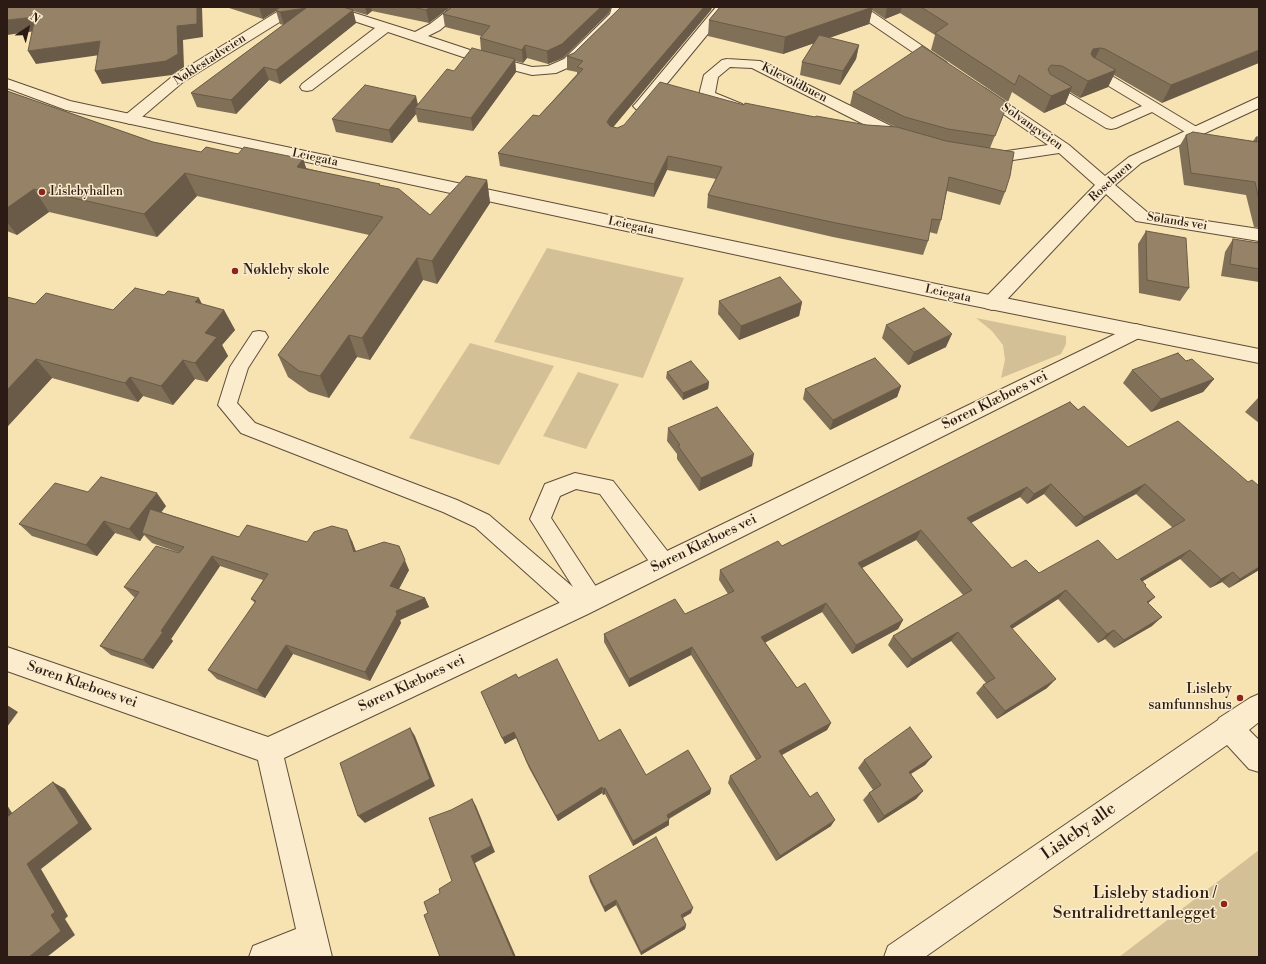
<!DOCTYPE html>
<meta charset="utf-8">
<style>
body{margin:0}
#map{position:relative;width:1266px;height:964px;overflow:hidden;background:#f7e2b1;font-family:"Libre Bodoni",serif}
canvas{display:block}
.frame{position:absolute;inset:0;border:8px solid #2c1b14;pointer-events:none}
.north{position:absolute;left:8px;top:8px;width:40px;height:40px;-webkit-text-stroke:3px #faeccc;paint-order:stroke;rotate:35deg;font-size:11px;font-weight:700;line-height:16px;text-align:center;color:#2c1b14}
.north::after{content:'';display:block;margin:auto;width:14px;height:18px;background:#2c1b14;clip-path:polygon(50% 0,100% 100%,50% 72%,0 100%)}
</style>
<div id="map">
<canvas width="1266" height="964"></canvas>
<div class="frame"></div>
<div class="north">N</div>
</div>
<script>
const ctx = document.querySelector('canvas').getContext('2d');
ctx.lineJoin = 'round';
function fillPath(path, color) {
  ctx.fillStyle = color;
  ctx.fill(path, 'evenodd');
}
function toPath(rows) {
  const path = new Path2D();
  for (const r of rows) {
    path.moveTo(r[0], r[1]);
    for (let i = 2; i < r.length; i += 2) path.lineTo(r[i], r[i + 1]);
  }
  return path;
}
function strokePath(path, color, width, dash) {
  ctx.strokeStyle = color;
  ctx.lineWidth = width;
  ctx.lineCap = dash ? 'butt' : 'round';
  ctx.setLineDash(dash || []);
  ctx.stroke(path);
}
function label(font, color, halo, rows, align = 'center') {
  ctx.font = font + ' "Libre Bodoni",serif';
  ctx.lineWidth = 3;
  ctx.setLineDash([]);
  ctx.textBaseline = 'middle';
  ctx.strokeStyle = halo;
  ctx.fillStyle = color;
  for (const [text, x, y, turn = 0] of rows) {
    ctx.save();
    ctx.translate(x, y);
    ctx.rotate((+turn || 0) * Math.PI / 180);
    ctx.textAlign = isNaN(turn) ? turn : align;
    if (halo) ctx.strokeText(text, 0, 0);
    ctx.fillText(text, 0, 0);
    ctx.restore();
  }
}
const green = toPath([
 [547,248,684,278,643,378,494,342],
 [976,318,1066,336,1066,344,1061,354,1001,378,1005,360,1003,345,992,331],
 [470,343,554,366,499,465,409,438],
 [578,372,619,384,586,449,543,436],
 [1259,850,1259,957,1119,957]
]);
const service = toPath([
 [1092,66,1097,67,1200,129,1202,132,1200,135,1195,136,1190,135,1152,112,1116,128,1111,129,1106,128,1044,90,1042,87,1044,84,1054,84,1112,119,1142,106,1087,73,1085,70,1087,67,1092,66],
 [259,331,265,332,268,337,248,368,237,403,255,423,457,500,489,515,573,587,530,519,545,484,575,473,613,481,672,557,675,564,672,571,664,573,656,571,600,494,576,489,560,496,551,518,604,599,601,606,593,609,589,607,587,613,579,616,571,613,475,527,443,512,241,433,218,405,230,367,253,332,259,331]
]);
const minor = toPath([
 [285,7,301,7,299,10,183,82,136,122,130,124,124,122,122,119,124,116,173,76,285,7],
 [307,7,333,7,342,9,415,32,430,24,452,7,467,7,440,30,428,36,473,51,532,67,548,66,564,59,610,14,612,7,626,7,621,18,574,65,556,73,532,75,463,57,388,32,312,90,307,91,302,90,300,87,302,84,375,28,339,16,309,10,307,7],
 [716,7,730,7,646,109,641,111,636,109,633,106,636,103,716,7],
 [849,7,865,7,946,62,948,65,946,68,941,69,936,68,851,10,849,7],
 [727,59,760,61,901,131,911,134,913,137,911,140,905,142,889,137,752,68,730,67,718,77,715,93,742,104,745,107,742,110,737,112,702,98,699,95,704,75,722,60,727,59],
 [981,87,986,89,1069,145,1105,176,1129,157,1259,97,1259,108,1141,163,1115,185,1147,212,1259,229,1259,241,1136,221,1106,194,999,308,992,310,985,308,983,303,985,298,1095,185,1059,153,1000,162,979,158,977,155,979,152,985,150,1000,152,1048,145,976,95,973,92,976,89,981,87],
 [1136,324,1143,326,1146,331,1143,336,588,614,284,758,332,957,249,957,253,946,296,929,258,760,7,671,7,647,268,737,570,598,1136,324],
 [1259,694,1259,722,1249,730,1259,740,1259,772,1249,769,1227,745,925,957,884,957,888,946,1218,720,1219,718,1250,698,1259,694]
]);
const tertiary = toPath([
 [7,79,70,101,130,114,960,289,1259,349,1259,363,960,303,66,110,7,88,7,79]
]);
const wall = toPath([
 [226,7,450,7,429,23,372,11,367,15,353,11,356,23,280,84,269,80,236,114,197,107,191,93,283,25,280,24,276,11,263,19],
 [452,7,611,7,609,13,563,58,548,64,527,58,523,63,515,61,516,72,473,131,418,122,416,114,392,143,336,132,332,119,418,104,454,71,481,50,480,38,481,36,445,27,443,14],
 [621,7,712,7,711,10,613,127,617,128,744,105,815,117,867,125,896,127,850,105,853,92,1008,103,990,148,1005,192,1000,205,947,191,941,220,937,234,929,232,928,241,923,255,833,237,707,208,708,195,716,179,667,170,654,197,500,166,498,153,539,116,577,74,577,72,567,70,567,56,574,53],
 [720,7,1259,7,1162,103,1114,75,1108,87,1080,98,1070,92,1065,104,1044,113,1012,92,1008,102,931,50,935,35,900,13,885,19,872,10,869,24,829,38,859,45,856,59,840,85,800,75,802,62,814,43,783,54,708,36,709,20],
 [7,91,153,142,201,152,238,154,303,159,306,168,381,186,430,215,487,180,490,203,437,284,423,280,370,360,357,357,329,398,309,392,288,377,278,355,369,235,197,196,157,237,49,212,17,235,7,231],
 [1186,135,1253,141,1256,137,1259,137,1259,228,1254,227,1246,195,1184,185,1179,147],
 [1146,231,1189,288,1180,301,1139,293,1138,244],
 [1233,239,1257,243,1257,242,1259,240,1259,282,1221,276,1225,252],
 [164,295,224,310,235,330,222,345,228,356,207,382,195,379,173,405,143,396,138,402,52,378,8,426,7,425,7,297,35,304,113,310],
 [719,301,802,302,799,316,739,340,718,314],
 [886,325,946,347,908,365,882,338],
 [1186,361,1214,379,1203,392,1151,412,1123,383,1132,370],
 [667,372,709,382,708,389,683,400,666,378],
 [901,386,897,397,830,430,803,399,805,389],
 [1259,397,1259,423,1245,412,1257,399],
 [1070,402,1259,570,1229,588,1222,582,1210,588,1180,559,1143,581,1145,586,1155,597,1148,603,1152,626,1114,648,1105,639,1098,643,1058,599,1012,629,1047,688,997,719,976,693,983,685,986,683,951,641,907,668,888,645,893,636,963,595,916,540,862,568,903,620,898,629,852,654,822,612,765,642,797,688,831,723,827,730,782,755,810,797,831,826,776,861,728,783,730,776,756,760,691,655,629,687,604,642,604,634,685,614,728,594,719,580,720,570,782,546],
 [1044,494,1076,527,1136,494,1173,528,1117,560,1039,573,1012,568,971,523,1020,497,1027,504],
 [668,428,752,466,699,491,677,459,677,454,667,441],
 [88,492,166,506,161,512,239,537,307,542,352,541,356,551,409,570,399,589,425,598,429,607,400,620,401,623,370,681,293,654,265,698,217,679,208,670,255,603,251,599,263,580,220,566,171,639,173,641,153,669,111,655,100,646,135,597,134,597,124,587,180,553,152,543,144,535,140,541,115,533,97,556,32,536,19,524],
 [518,678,599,741,646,775,711,789,710,794,669,819,669,825,633,846,605,794,603,795,602,793,558,821,529,768,516,738,505,744,481,692],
 [932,757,925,765,911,774,923,791,916,799,878,823,863,800,869,793,873,790,858,768,864,760],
 [589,876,691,913,683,918,686,925,685,929,641,955,616,905,605,912,590,882]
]);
const shadedWall = toPath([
 [197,7,202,7,203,37,183,40,184,67,172,75,102,84,95,71,177,26],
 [259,7,282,7,263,19],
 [365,7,371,7,372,11,367,15],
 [430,7,450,7,429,23,426,10],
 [601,7,611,7,609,13,563,58,548,64,547,51],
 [704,7,712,7,711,10,610,131,607,122,610,117],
 [873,7,869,24,783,54,785,37],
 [887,7,902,7,900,13,885,19],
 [306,8,284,25,280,12],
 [353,10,356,23,280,84,276,70],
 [35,17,43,30,7,35,7,20],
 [100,41,107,54,36,64,28,51],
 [525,45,527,58,523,63,522,50],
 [859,45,856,59,840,85,843,71],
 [1100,48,1092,65,1086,66,1093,49],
 [1259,50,1259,63,1162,103,1171,85],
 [515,59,516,72,473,131,471,118],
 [264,67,269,80,236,114,231,100],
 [1116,70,1108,87,1080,98,1088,81],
 [1072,87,1065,104,1044,113,1051,96],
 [416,96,419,109,415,108,416,114,392,143,389,130],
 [668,156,667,170,654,197,654,184],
 [303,159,311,182,297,167],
 [185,173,197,196,157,237,144,214],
 [487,180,490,203,437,284,432,261],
 [34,189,49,212,17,235,7,222,7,208],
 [417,258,423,280,370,360,362,338],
 [199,298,209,318,195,302],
 [802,302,799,316,739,340,741,326],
 [224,310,235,330,222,345,228,356,207,382,195,363,205,333],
 [952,334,946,347,908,365,914,352],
 [349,335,357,357,329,398,320,376],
 [36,359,52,378,8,426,7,425,7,390],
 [183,360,195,379,173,405,161,386],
 [130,377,143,396,138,402,125,383],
 [1214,379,1203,392,1151,412,1161,399],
 [709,382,708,389,683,400,683,393],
 [901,386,897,397,830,430,833,420],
 [754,454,752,466,699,491,701,478],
 [1051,484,1044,494,1027,504,1034,494],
 [1145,484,1136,494,1076,527,1084,517],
 [1027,487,1020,497,961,528,967,518],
 [157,493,166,506,145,534,142,533,144,535,140,541,129,529],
 [104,521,115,533,97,556,86,545],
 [347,530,352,541,359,562,354,552],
 [921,530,916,540,854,572,858,563],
 [399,546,409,570,395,596,390,586],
 [1190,550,1180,559,1131,588,1140,579],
 [212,556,220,566,171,639,173,641,153,669,143,660,161,631],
 [1259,567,1259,570,1229,588,1240,579],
 [1233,572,1222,582,1210,588,1221,579],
 [1066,590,1058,599,1002,635,1010,626],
 [1155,597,1145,606,1147,602],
 [425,598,429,607,400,620,401,623,370,681,365,672,396,611],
 [826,603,822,612,759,646,761,637],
 [1162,617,1152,626,1114,648,1124,640],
 [903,620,898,629,852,654,856,645],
 [1114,630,1105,639,1098,643,1107,634],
 [958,632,951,641,907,668,912,659],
 [286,645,293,654,265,698,257,690],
 [692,647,691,655,629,687,629,679],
 [1056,679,1047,688,997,719,1005,711],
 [7,705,18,712,7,727],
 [831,723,827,730,776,758,779,751],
 [410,728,415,736,435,786,365,823,358,816],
 [514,732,516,738,505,744,502,738],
 [932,757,925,765,902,779,909,772],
 [53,782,65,789,92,829,41,869,68,916,65,919,75,935,47,957,29,957,51,915,27,864],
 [602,787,602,793,558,821,556,816],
 [605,788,605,794,603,795,603,789],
 [711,789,710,794,666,820,667,815],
 [923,791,916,799,878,823,884,816],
 [472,799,476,806,495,852,475,863,516,957,514,957,471,856],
 [7,805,19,824,7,819],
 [669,820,669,825,633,846,633,841],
 [835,820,831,826,776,861,780,856],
 [616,900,616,905,605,912,604,907],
 [693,908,691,913,680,919,681,915],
 [686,925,685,929,641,955,641,952]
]);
const building = toPath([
 [7,7,197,7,197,24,177,26,178,54,166,61,95,71,100,41,28,51,35,17,7,20,7,7],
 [281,7,343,7,353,10,276,70,264,67,231,100,191,93,306,8,280,12,275,10,281,7],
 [412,7,430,7,426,10,412,7],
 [452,7,601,7,562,44,547,51,525,45,522,50,480,38,490,26,443,14,452,7],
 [621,7,704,7,610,117,607,122,610,126,617,128,624,125,660,82,744,105,745,103,815,117,816,116,867,125,897,127,946,141,1014,152,1010,176,1005,192,949,177,941,220,932,219,928,241,836,223,708,195,722,167,668,156,654,184,498,153,533,115,539,116,583,69,577,67,583,61,567,56,574,53,621,7],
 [720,7,873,7,785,37,709,20,720,7],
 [921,7,1259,7,1259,50,1171,85,1105,49,1100,48,1093,49,1091,54,1093,57,1116,70,1088,81,1062,66,1051,65,1048,69,1050,74,1072,87,1051,96,1019,75,1015,85,935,33,948,24,921,7],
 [819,35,859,45,843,71,802,62,819,35],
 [922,46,1008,103,995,136,948,129,905,117,853,92,922,46],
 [472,48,515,59,471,118,415,108,447,69,454,71,472,48],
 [365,85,416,96,389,130,332,119,365,85],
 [7,91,153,142,201,152,206,147,238,154,244,147,303,159,297,167,380,184,379,185,399,189,430,215,466,176,487,180,432,261,417,258,362,338,349,335,320,376,299,371,278,355,383,217,185,173,144,214,34,189,7,208,7,91],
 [1193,132,1257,142,1256,137,1259,137,1259,200,1255,182,1191,173,1186,135,1193,132],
 [1146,231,1186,238,1189,288,1147,280,1146,231],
 [1233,239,1259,243,1259,269,1230,264,1233,239],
 [780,277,802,302,741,326,719,301,780,277],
 [135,288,164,295,168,291,199,298,195,302,224,310,205,333,217,337,195,363,183,360,161,386,130,377,125,383,36,359,7,390,7,297,35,304,46,293,113,310,135,288],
 [924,308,952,334,914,352,886,325,924,308],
 [1178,353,1186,361,1192,359,1214,379,1161,399,1132,370,1178,353],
 [875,358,901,386,833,420,805,389,875,358],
 [691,361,709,382,683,393,667,372,691,361],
 [1070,402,1078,410,1084,406,1128,447,1178,421,1248,482,1252,480,1259,486,1259,567,1240,579,1233,572,1221,579,1190,550,1140,579,1146,585,1145,586,1155,597,1147,602,1162,617,1124,640,1114,630,1107,634,1066,590,1010,626,1056,679,1005,711,983,685,995,678,958,632,912,659,893,636,972,590,921,530,858,563,903,620,856,645,826,603,761,637,797,688,805,683,831,723,779,751,810,797,817,792,835,820,780,856,730,776,761,757,692,647,629,679,604,634,675,599,685,614,734,591,720,570,778,541,782,546,1070,402],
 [1051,484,1084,517,1145,484,1185,520,1117,560,1098,540,1039,573,1026,560,1012,568,967,518,1027,487,1034,494,1051,484],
 [717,407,754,454,701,478,678,446,680,445,668,428,717,407],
 [101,477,157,493,129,529,104,521,86,545,19,524,55,483,88,492,101,477],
 [150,509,239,537,247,525,307,542,314,532,332,526,347,530,354,552,384,542,399,546,405,560,390,586,425,598,396,611,397,614,365,672,286,645,257,690,208,670,256,601,251,599,268,574,212,556,161,631,163,632,143,660,100,646,139,592,124,587,156,546,179,553,184,547,142,533,150,509],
 [557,659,599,741,620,729,646,775,688,750,711,789,667,815,669,820,633,841,605,788,603,789,602,787,556,816,527,762,514,732,502,738,481,692,516,674,518,678,557,659],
 [910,727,932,757,909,772,923,791,884,816,869,793,881,785,864,760,910,727],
 [410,728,430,779,358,816,340,763,410,728],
 [53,782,79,823,27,864,55,912,51,915,61,931,29,957,7,957,7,817,53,782],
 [472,799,491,846,471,856,514,957,440,957,424,915,428,913,424,902,440,893,439,889,452,881,429,818,451,810,472,799],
 [656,837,693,908,681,915,686,925,641,952,616,900,604,907,589,876,656,837]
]);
const markers = [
 [42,192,4,"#8f2418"],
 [235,271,4,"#8f2418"],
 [1240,698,4,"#8f2418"],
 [1224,904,4,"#8f2418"]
];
const farStreetnames = [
 ["Nøklestadveien",210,60,-33],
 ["Kilevoldbuen",794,83,27],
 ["Solvangveien",1032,127,35],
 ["Leiegata",315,158,12],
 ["Rosebuen",1111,182,-42],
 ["Sølands vei",1177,222,9],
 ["Leiegata",631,226,12],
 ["Leiegata",948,294,12]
];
const farPoinames = [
 ["Lislebyhallen",50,192]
];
const poiNames = [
 ["Nøkleby skole",243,271],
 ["Lisleby",1232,690,"right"],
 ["samfunnshus",1232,706,"right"]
];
const streetNames = [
 ["Søren Klæboes vei",995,401,-26],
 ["Søren Klæboes vei",704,544,-26],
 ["Søren Klæboes vei",412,684,-25],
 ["Søren Klæboes vei",82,685,19]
];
const nearStreetnames = [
 ["Lisleby alle",1079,832,-35]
];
const nearPoinames = [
 ["Lisleby stadion /",1216,894],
 ["Sentralidrettanlegget",1216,914]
];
fillPath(green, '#d4c096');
strokePath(service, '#5f4d3b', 2);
strokePath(minor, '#5f4d3b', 2);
strokePath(tertiary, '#5f4d3b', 2);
fillPath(service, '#faeccc');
fillPath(minor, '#faeccc');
fillPath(tertiary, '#faeccc');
fillPath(wall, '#817058');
fillPath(shadedWall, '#695b47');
fillPath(building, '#968266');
strokePath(building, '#695b47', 1);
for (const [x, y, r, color] of markers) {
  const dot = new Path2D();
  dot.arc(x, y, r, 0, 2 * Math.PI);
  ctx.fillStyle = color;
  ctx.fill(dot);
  strokePath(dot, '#faeccc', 1.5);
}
label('12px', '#2c1b14', '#faeccc', farStreetnames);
label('12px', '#2c1b14', '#faeccc', farPoinames, 'left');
label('14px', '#2c1b14', '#faeccc', poiNames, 'left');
label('14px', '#2c1b14', '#faeccc', streetNames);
label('17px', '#2c1b14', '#faeccc', nearStreetnames);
label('17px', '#2c1b14', '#faeccc', nearPoinames, 'right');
</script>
